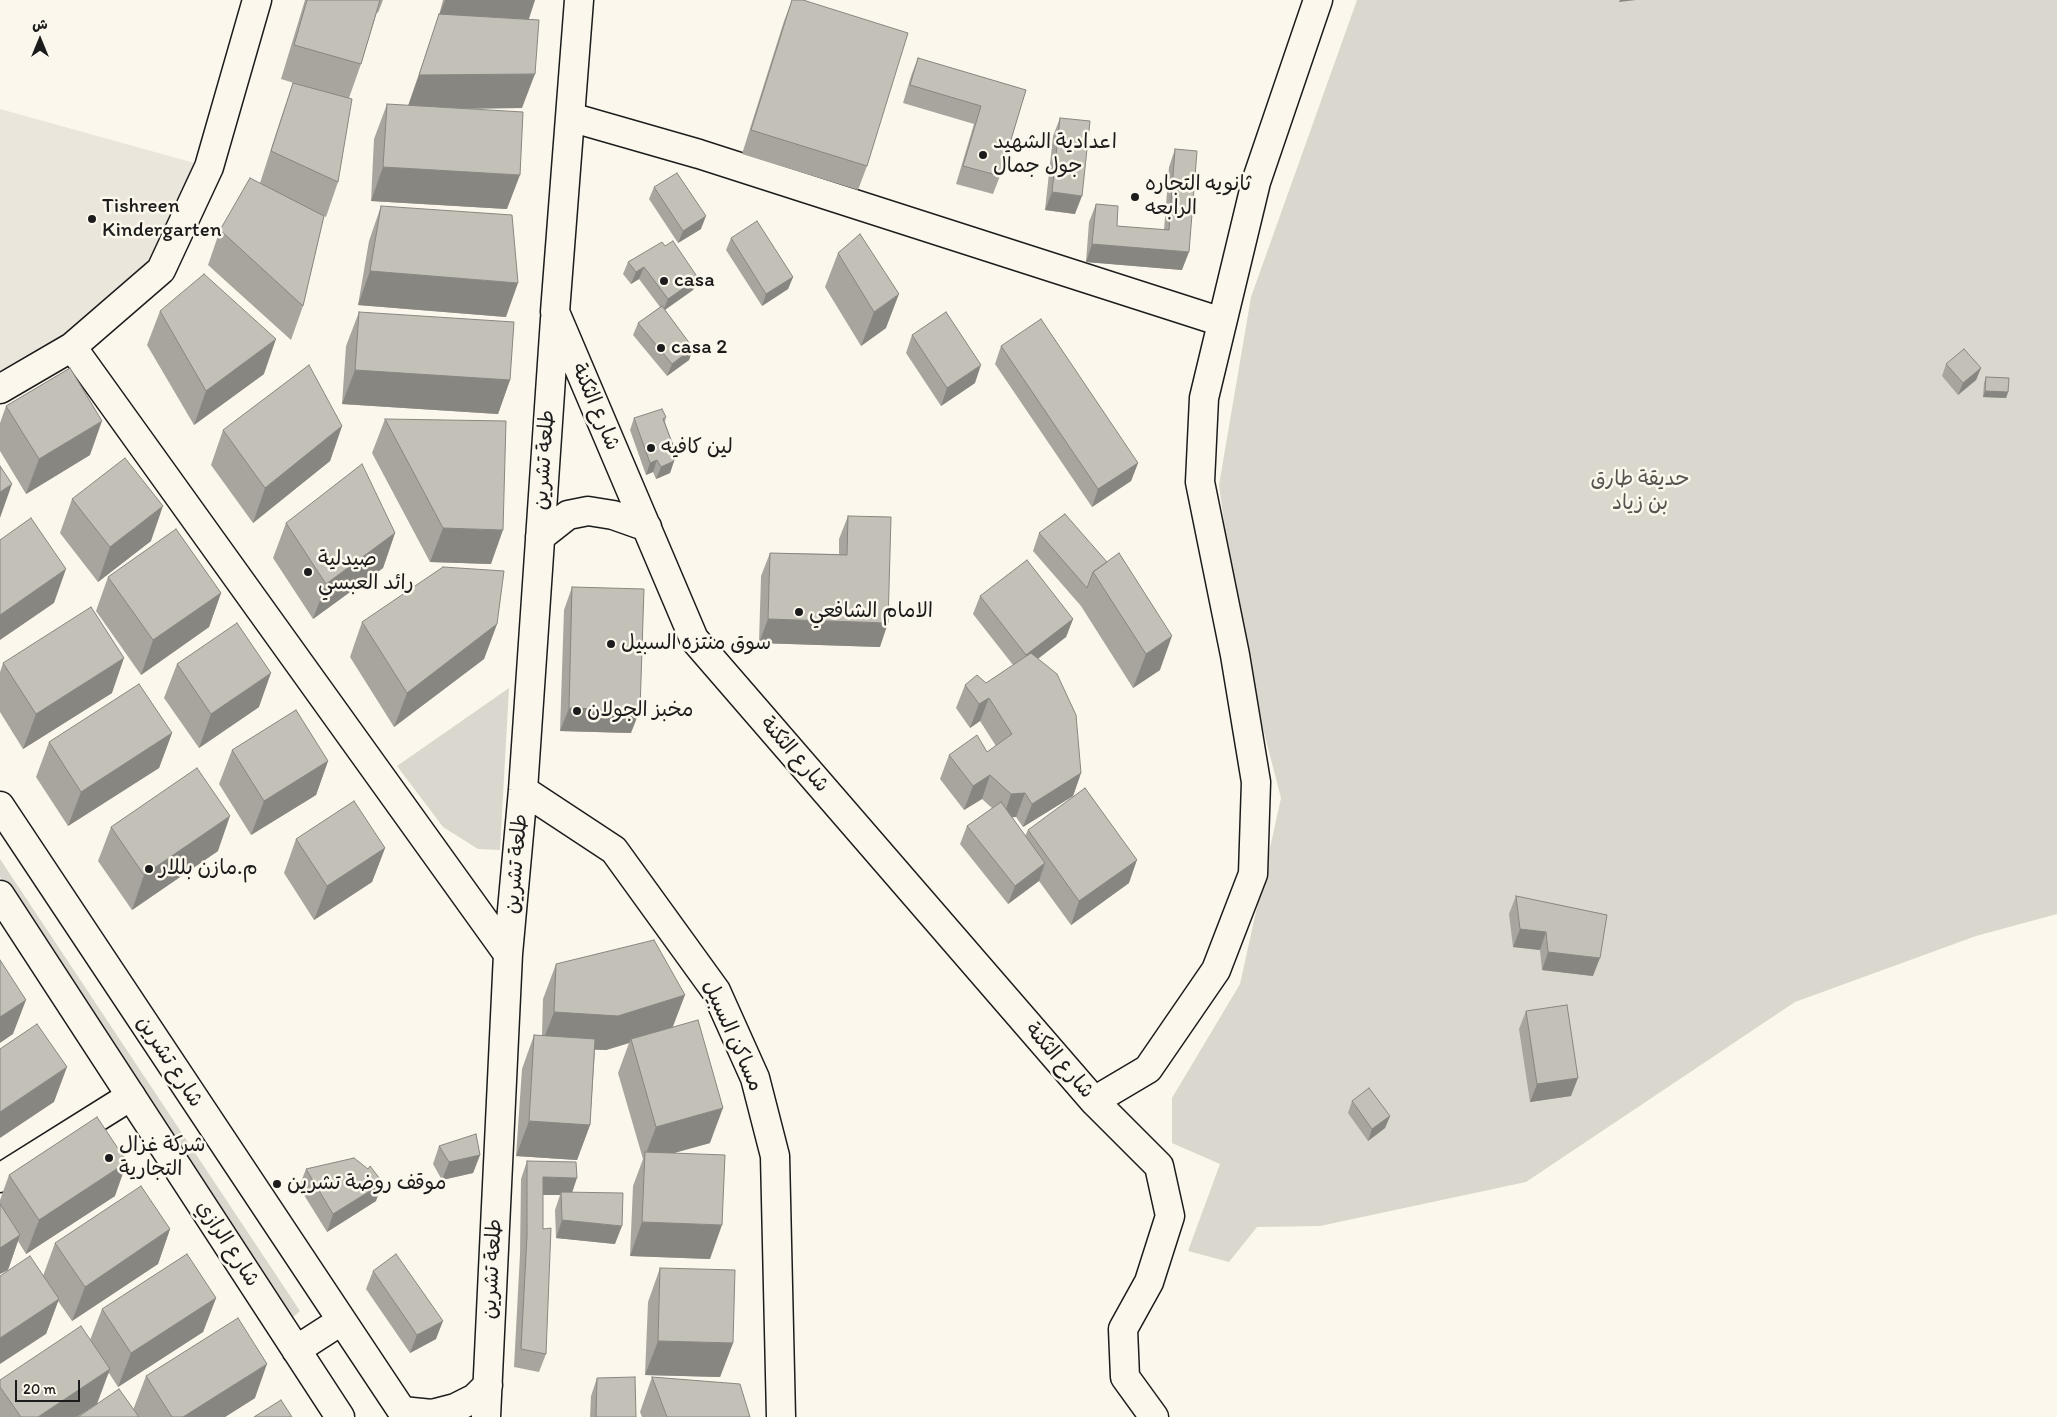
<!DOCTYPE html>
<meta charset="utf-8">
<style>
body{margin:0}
#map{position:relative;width:2057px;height:1417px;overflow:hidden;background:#fbf7ec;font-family:Itim,"Playpen Sans Arabic",sans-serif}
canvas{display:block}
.north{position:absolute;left:15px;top:15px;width:50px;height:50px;-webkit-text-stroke:4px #fbf7ec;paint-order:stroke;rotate:0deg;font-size:14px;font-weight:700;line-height:20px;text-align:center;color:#1c1c1c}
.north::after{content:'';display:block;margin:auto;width:18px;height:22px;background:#1c1c1c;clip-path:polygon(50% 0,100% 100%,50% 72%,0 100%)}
.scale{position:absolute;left:15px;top:1380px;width:65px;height:22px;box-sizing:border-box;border:2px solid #1c1c1c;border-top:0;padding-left:6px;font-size:15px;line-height:18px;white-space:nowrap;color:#1c1c1c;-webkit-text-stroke:4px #fbf7ec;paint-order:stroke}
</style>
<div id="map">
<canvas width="2057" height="1417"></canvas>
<div class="north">ش</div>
<div class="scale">20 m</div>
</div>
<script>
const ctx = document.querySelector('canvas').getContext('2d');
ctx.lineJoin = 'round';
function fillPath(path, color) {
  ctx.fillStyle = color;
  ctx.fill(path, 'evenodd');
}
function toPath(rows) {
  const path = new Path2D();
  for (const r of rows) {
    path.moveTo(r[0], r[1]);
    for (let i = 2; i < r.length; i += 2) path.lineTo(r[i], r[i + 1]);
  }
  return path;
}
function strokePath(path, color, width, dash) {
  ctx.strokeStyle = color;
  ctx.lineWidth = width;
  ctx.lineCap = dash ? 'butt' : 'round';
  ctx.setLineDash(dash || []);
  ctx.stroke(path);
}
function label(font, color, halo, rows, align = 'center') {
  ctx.font = font + ' Itim,"Playpen Sans Arabic",sans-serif';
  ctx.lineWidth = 5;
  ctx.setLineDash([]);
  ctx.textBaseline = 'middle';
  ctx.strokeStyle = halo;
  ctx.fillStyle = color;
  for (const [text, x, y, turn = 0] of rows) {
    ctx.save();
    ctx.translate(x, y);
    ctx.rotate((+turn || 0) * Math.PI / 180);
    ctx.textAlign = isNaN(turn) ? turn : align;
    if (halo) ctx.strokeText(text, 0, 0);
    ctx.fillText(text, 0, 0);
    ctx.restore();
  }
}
const built = toPath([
 [0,109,209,167,161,270,0,389]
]);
const green = toPath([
 [1357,0,2057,0,2057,914,1976,936,1795,1002,1526,1182,1320,1226,1257,1227,1229,1262,1188,1251,1220,1164,1172,1143,1172,1098,1240,984,1281,798,1240,640,1219,485,1251,297],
 [509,688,500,850,478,849,443,827,397,766],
 [0,859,300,1311,292,1318,149,1106,0,877]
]);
const minor = toPath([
 [579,0,555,312,694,639,1094,1101,1159,1166,1170,1216,1149,1282,1123,1329,1125,1377,1154,1417],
 [570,117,699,154,1222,322],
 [72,347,508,954],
 [0,389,72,347,161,270,209,167,257,0],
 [540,537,568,515,588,511,613,515,647,527],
 [523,790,614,850,716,991,755,1078,775,1156,781,1417],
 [1094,1101,1148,1069,1216,970,1253,874,1256,782,1235,655,1200,482,1204,398,1256,182,1318,0],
 [0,1178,131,1096],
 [402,1411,432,1414,455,1408,475,1398,488,1385],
 [486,1417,508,954,523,790,555,319]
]);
const major = toPath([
 [0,806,406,1417],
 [0,895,340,1417],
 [296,1350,341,1321]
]);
const wall = toPath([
 [305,0,383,0,378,13,377,12,361,64,349,98,338,182,326,217,324,216,303,306,291,340,208,265,220,230,260,183,281,118,293,83,317,90,281,79],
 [443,0,535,0,528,19,522,108,463,109,507,209,371,201,374,139,387,104,408,106,439,15],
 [792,0,867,166,858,190,742,154,784,21],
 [918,58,1026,90,1000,176,993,194,956,184,974,124,903,103,911,76],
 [1060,118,1075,214,1045,210,1053,136],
 [1175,149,1182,270,1086,262,1089,222,1096,204,1117,226,1164,230,1169,167],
 [654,187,701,229,678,243,649,199],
 [381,206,506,317,358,305,369,241],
 [731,238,793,277,788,289,762,306,726,250],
 [665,246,698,278,693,290,665,310,693,348,689,360,667,376,633,335,638,323,660,307,639,279,631,284,623,274,628,262],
 [838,253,886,328,861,346,825,287],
 [160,311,264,374,194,425,147,345],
 [359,312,510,380,498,414,342,404,346,346],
 [912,335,975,383,941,406,906,353],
 [1001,346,1138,463,1131,481,1092,507,995,364],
 [1946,364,1981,368,1976,380,1958,395,1942,376],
 [1986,377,2008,392,2006,398,1983,397,1984,383],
 [6,406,90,455,26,494,0,451,0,423],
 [666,417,665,422,676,453,674,458,674,461,670,473,656,479,653,472,646,475,630,430,634,418],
 [385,419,491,564,430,562,372,453],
 [342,426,330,461,253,523,211,465,223,430],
 [72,499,151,541,98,582,60,533],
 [1065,514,1160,670,1133,688,1081,606,1033,551,1039,533],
 [848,516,880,647,759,643,761,576,770,553,839,554,839,539],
 [286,523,395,533,383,568,313,619,273,558],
 [108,577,221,593,209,627,141,675,96,611],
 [572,587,631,733,560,731,564,610],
 [980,596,1073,619,1066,637,1038,659,1081,773,1073,796,1023,827,1016,817,1012,817,1025,836,1028,830,1129,883,1071,925,1039,881,1008,904,960,844,967,826,992,808,982,799,964,810,940,779,949,755,987,752,996,746,980,721,970,728,956,708,965,685,986,683,1013,665,973,614],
 [362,622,497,624,484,659,394,727,350,657],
 [3,663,112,693,23,749,0,712,0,672],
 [177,664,259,707,199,748,164,698],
 [172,733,159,768,68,826,36,777,49,742],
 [232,750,328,761,316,795,251,835,219,784],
 [111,827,218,851,132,910,98,861],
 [296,839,385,848,372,882,314,920,284,873],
 [1516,896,1593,976,1542,970,1540,950,1513,947,1509,914],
 [556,964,673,1027,710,1143,674,1153,710,1259,630,1256,633,1186,643,1159,618,1073,629,1043,606,1050,595,1050,590,1125,577,1160,516,1156,522,1069,534,1035,542,1035,543,999],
 [1526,1011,1571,1096,1530,1102,1519,1029],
 [1352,1101,1390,1116,1385,1128,1368,1141,1348,1113],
 [439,1146,480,1155,473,1173,442,1180,433,1164],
 [527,1161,572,1192,615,1244,556,1238,555,1210,560,1195,543,1195,543,1229,546,1354,539,1372,514,1367,520,1254,521,1179],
 [306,1169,376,1201,327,1232,299,1187],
 [9,1175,115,1196,26,1254,18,1241,8,1270,0,1274,0,1200],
 [170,1229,158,1264,72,1321,58,1301,46,1334,43,1276,55,1243],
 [660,1268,733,1343,720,1377,645,1375,648,1302],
 [373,1271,436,1339,410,1353,366,1289],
 [216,1298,203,1332,118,1387,109,1373,77,1417,0,1417,0,1380,90,1340,102,1309],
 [146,1376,255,1398,225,1417,78,1417,133,1410],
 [652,1377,750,1417,642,1417,640,1412],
 [597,1378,636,1417,590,1417,591,1396]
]);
const shadedWall = toPath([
 [445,0,535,0,528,22,438,18],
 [1620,0,1636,0,1619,2],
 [535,74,522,108,407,109,419,75],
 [383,167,520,175,507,209,371,201],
 [1052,192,1082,196,1075,214,1045,210],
 [706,216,701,229,678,243,683,231],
 [1092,244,1189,252,1182,270,1086,262],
 [644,267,639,279,631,284,636,272],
 [370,271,518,283,506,317,358,305],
 [793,277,788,289,762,306,766,294],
 [698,278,693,290,663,311,668,299],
 [899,294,886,328,861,346,874,312],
 [276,339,264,374,194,425,206,391],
 [693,348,689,360,667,376,672,364],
 [981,365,975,383,941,406,947,388],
 [1981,368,1976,380,1958,395,1963,383],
 [355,370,510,380,498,414,342,404],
 [1985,391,2008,392,2006,398,1983,397],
 [102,421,90,455,26,494,39,459],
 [342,426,330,461,253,523,265,488],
 [676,453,672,462,674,461,670,473,656,479,661,467],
 [657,460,653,472,646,475,650,463],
 [1138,463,1131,481,1092,507,1098,489],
 [12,484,0,518,0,492],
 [163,506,151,541,98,582,110,547],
 [443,528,503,530,491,564,430,562],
 [395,533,383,568,313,619,326,584],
 [66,569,54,603,0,640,0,615],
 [221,593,209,627,141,675,153,640],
 [768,619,888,623,880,647,759,643],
 [1073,619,1066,637,1019,673,1026,655],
 [497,624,484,659,394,727,407,693],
 [1172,636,1160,670,1133,688,1146,654],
 [124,658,112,693,23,749,36,714],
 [271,673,259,707,199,748,211,714],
 [989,698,980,721,970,728,979,704],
 [569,708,640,710,631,733,560,731],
 [172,733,159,768,68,826,81,792],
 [328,761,316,795,251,835,264,801],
 [1081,773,1073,796,1023,827,1032,804],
 [990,775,982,799,964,810,973,786],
 [1025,793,1016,817,1003,818,1011,794],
 [230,816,218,851,132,910,144,875],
 [385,848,372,882,314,920,327,886],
 [1137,860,1129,883,1071,925,1079,901],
 [1045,863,1039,881,1008,904,1015,886],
 [1520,929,1546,932,1540,950,1513,947],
 [1548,952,1600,958,1593,976,1542,970],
 [685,995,672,1029,631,1039,629,1043,606,1050,541,1046,554,1012],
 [26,1000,13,1034,0,1043,0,1017],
 [67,1067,54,1102,0,1138,0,1112],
 [1578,1078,1571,1096,1530,1102,1537,1084],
 [723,1108,710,1143,645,1161,645,1156,656,1127],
 [1390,1116,1385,1128,1368,1141,1372,1129],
 [529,1121,590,1125,577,1160,516,1156],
 [480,1155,473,1173,442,1180,449,1162],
 [127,1162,115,1196,26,1254,39,1220],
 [543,1177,577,1178,571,1196,561,1192,560,1195,537,1195],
 [383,1183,376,1201,327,1232,333,1214],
 [562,1220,622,1226,615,1244,556,1238],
 [642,1222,722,1225,710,1259,630,1256],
 [170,1229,158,1264,72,1321,85,1287],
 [20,1235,8,1270,0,1274,0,1248],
 [216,1298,203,1332,118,1387,131,1353],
 [59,1299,46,1334,0,1364,0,1338],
 [443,1321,436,1339,410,1353,417,1335],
 [658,1341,733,1343,720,1377,645,1375],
 [267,1364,255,1398,225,1417,183,1417],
 [110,1369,97,1404,77,1417,38,1417]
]);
const building = toPath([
 [307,0,380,0,361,64,294,45,307,0],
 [792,0,803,0,908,33,867,166,751,130,792,0],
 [439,14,539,20,535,74,419,75,439,14],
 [918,58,1026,90,1000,176,963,166,981,106,910,85,918,58],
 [293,83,352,99,338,182,271,151,293,83],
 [387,104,523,112,520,175,383,167,387,104],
 [1060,118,1090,121,1082,196,1052,192,1060,118],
 [1175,149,1197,151,1189,252,1092,244,1096,204,1118,206,1117,226,1169,230,1175,149],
 [677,173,706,216,683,231,654,187,677,173],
 [250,178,324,216,303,306,220,230,250,178],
 [381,206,512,215,518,283,370,271,381,206],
 [757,221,793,277,766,294,731,238,757,221],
 [860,234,899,294,874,312,838,253,860,234],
 [673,241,698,278,668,299,644,267,636,272,628,262,662,242,665,246,673,241],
 [204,274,276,339,206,391,160,311,204,274],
 [662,306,693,348,672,364,638,323,662,306],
 [359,312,514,322,510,380,355,370,359,312],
 [946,312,981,365,947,388,912,335,946,312],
 [1041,319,1138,463,1098,489,1001,346,1041,319],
 [1964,349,1981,368,1963,383,1946,364,1964,349],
 [309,365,342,426,265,488,223,430,309,365],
 [70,368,102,421,39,459,6,406,70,368],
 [1986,377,2009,378,2008,392,1985,391,1986,377],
 [662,409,666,417,663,419,676,453,673,455,674,461,661,467,657,460,650,463,634,418,662,409],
 [385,419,506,421,503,530,443,528,385,419],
 [125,458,163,506,110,547,72,499,125,458],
 [362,464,395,533,326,584,286,523,362,464],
 [0,466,12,484,0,492,0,466],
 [1065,514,1107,562,1093,572,1087,588,1039,533,1065,514],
 [848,516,891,517,888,623,768,619,770,553,847,555,848,516],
 [31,518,66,569,0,615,0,540,31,518],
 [176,529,221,593,153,640,108,577,176,529],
 [1119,553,1172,636,1146,654,1093,572,1119,553],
 [1027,560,1073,619,1026,655,980,596,1027,560],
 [443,567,504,571,497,624,407,693,362,622,443,567],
 [572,587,644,589,640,710,569,708,572,587],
 [91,607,124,658,36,714,3,663,91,607],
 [237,623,271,673,211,714,177,664,237,623],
 [1031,653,1057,674,1076,715,1081,773,1032,804,1025,793,1011,794,990,775,973,786,949,755,977,735,987,752,1012,734,989,698,979,704,965,685,977,675,986,683,1031,653],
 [139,684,172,733,81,792,49,742,139,684],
 [296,710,328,761,264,801,232,750,296,710],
 [197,768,230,816,144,875,111,827,197,768],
 [1085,788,1137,860,1079,901,1028,830,1085,788],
 [354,801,385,848,327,886,296,839,354,801],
 [1001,802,1045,863,1015,886,967,826,1001,802],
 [1516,896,1607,915,1600,958,1548,952,1546,932,1520,929,1516,896],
 [654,940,685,995,618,1016,554,1012,556,964,654,940],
 [0,960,26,1000,0,1017,0,960],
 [1567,1005,1578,1078,1537,1084,1526,1011,1567,1005],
 [698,1020,723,1108,656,1127,631,1039,698,1020],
 [37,1024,67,1067,0,1112,0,1049,37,1024],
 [534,1035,595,1039,590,1125,529,1121,534,1035],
 [1369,1088,1390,1116,1372,1129,1352,1101,1369,1088],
 [97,1117,127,1162,39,1220,9,1175,97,1117],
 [476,1134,480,1155,449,1162,439,1146,476,1134],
 [645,1152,725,1155,722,1225,642,1222,645,1152],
 [354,1158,368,1169,370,1166,383,1183,333,1214,306,1169,354,1158],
 [527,1161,576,1162,577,1178,543,1177,543,1229,551,1228,546,1354,521,1349,527,1236,527,1161],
 [141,1186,170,1229,85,1287,55,1243,141,1186],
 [561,1192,623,1193,622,1226,562,1220,561,1192],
 [0,1204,20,1235,0,1248,0,1204],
 [187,1254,216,1298,131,1353,102,1309,187,1254],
 [396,1254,443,1321,417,1335,373,1271,396,1254],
 [30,1256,59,1299,0,1338,0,1276,30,1256],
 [660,1268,735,1270,733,1343,658,1341,660,1268],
 [238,1318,267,1364,183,1417,172,1417,146,1376,238,1318],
 [81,1326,110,1369,38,1417,21,1417,0,1387,0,1380,81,1326],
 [635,1377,636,1417,596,1417,597,1378,635,1377],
 [652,1377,740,1384,750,1417,667,1417,652,1377],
 [119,1389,139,1417,78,1417,119,1389],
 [281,1400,292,1417,254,1417,281,1400]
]);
const markers = [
 [983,155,5,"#1c1c1c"],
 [1135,197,5,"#1c1c1c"],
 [92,219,5,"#1c1c1c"],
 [664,281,5,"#1c1c1c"],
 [661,348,5,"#1c1c1c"],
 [651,448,5,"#1c1c1c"],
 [308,572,5,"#1c1c1c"],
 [799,612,5,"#1c1c1c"],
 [611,644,5,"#1c1c1c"],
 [577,711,5,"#1c1c1c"],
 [149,869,5,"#1c1c1c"],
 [109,1158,5,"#1c1c1c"],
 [277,1184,5,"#1c1c1c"]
];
const poiNames = [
 ["اعدادية الشهيد",993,143],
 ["جول جمال",993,167],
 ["ثانويه التجاره",1145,185],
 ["الرابعه",1145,209],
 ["Tishreen",102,207],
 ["Kindergarten",102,231],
 ["casa",674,281],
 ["casa 2",671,348],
 ["لين كافيه",661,448],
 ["صيدلية",318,560],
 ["رائد العبسي",318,584],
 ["الامام الشافعي",809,612],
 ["سوق منتزه السبيل",621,644],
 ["مخبز الجولان",587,711],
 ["م.مازن بللار",159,869],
 ["شركة غزال",119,1146],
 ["التجارية",119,1170],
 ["موقف روضة تشرين",287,1184]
];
const streetNames = [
 ["شارع الثكنة",595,407,67],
 ["طلعة تشرين",545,460,-86],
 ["شارع الثكنة",794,755,49],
 ["طلعة تشرين",517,864,-85],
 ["مساكن السبيل",732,1036,66],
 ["شارع الثكنة",1059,1061,49],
 ["شارع تشرين",169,1062,57],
 ["شارع الرازي",227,1244,57],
 ["طلعة تشرين",493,1269,-87]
];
const parkNames = [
 ["حديقة طارق",1640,480],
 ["بن زياد",1640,504]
];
fillPath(built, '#eae6dc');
fillPath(green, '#dad7ce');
strokePath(minor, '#1c1c1c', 31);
strokePath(major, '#1c1c1c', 31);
strokePath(minor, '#fbf7ec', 28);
strokePath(major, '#fbf7ec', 28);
fillPath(wall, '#a8a59e');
fillPath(shadedWall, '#888681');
fillPath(building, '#c3c0b8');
strokePath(building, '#888681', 1);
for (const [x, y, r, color] of markers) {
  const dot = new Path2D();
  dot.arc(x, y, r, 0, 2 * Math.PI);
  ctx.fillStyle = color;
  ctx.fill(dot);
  strokePath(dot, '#fbf7ec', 2);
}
label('21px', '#1c1c1c', '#fbf7ec', poiNames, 'left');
label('21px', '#1c1c1c', '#fbf7ec', streetNames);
label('21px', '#555451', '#fbf7ec', parkNames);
</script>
